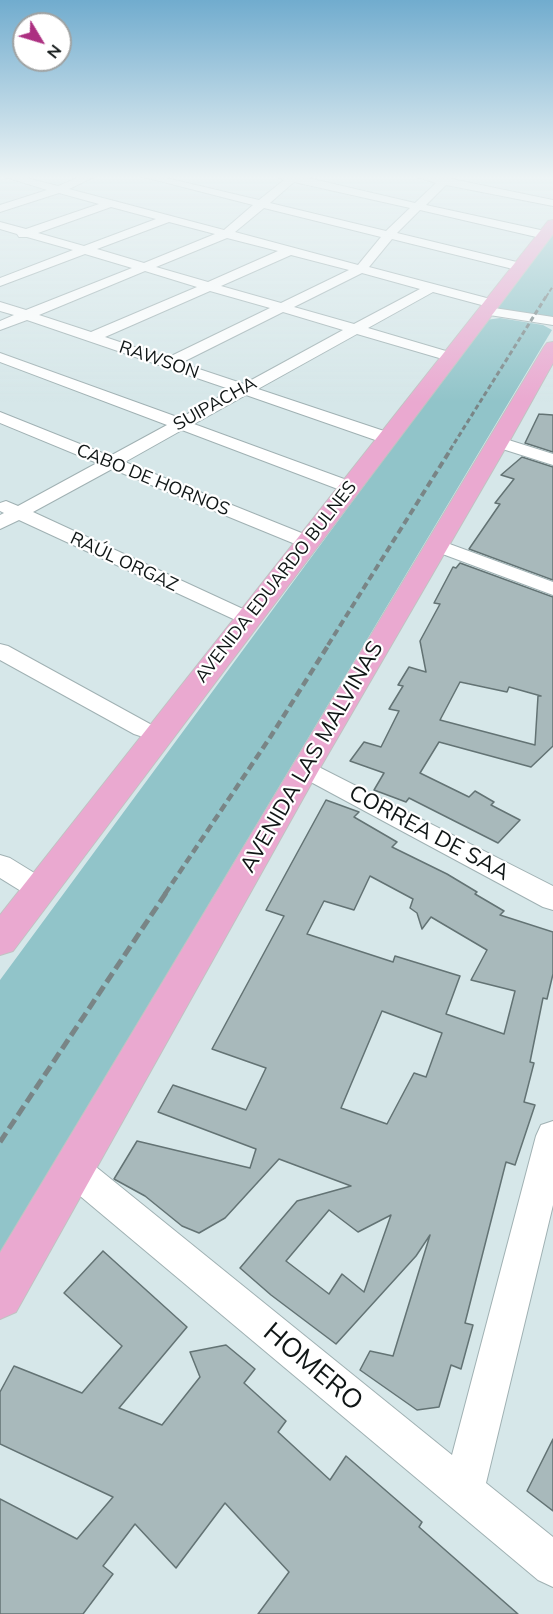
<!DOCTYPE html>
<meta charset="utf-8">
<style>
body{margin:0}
#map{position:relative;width:553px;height:1614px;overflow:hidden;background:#d6e7e9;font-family:Mulish,sans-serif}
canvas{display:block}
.north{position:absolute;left:12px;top:12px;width:60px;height:60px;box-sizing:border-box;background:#fff;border:2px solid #9fa2a2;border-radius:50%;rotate:128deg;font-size:16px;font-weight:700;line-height:24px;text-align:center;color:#101616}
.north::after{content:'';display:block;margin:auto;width:21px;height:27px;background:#ac3081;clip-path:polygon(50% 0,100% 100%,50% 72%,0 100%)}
</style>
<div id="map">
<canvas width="553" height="1614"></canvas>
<div class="north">N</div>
</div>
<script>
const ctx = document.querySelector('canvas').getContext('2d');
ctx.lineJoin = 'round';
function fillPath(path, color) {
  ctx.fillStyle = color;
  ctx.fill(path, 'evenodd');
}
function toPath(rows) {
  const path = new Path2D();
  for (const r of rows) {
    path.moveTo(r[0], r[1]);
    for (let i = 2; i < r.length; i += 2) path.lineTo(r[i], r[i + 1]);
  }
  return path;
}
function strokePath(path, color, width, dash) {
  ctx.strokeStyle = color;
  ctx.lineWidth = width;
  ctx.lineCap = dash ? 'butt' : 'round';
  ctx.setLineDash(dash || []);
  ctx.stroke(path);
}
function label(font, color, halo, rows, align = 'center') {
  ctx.font = font + ' Mulish,sans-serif';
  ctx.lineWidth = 4.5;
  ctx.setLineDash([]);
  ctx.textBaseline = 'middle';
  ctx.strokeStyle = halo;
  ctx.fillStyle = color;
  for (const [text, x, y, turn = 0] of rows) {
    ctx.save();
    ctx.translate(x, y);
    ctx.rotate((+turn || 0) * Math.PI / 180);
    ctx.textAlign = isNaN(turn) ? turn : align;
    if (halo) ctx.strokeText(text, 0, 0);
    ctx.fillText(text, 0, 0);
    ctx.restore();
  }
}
const green = toPath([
 [553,228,553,319,501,312,496,305],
 [500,318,543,325,552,330,0,1254,0,980,486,320]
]);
const building = toPath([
 [539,414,553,415,553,452,525,443,539,414],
 [522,457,553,467,553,580,469,549,500,504,495,503,514,479,501,475,522,457],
 [460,563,553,597,553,746,531,767,439,742,420,773,469,797,475,791,494,802,491,805,520,820,498,843,409,798,406,802,374,790,384,773,350,761,364,742,381,747,399,711,389,709,403,686,398,685,409,667,426,672,420,641,440,604,434,603,453,567,456,568,460,563],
 [460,682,507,692,509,687,541,696,538,696,535,745,440,720,460,682],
 [326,800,359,812,354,817,397,842,392,847,447,874,477,892,475,894,504,911,500,915,553,932,553,974,547,999,543,998,530,1062,534,1063,524,1102,535,1105,515,1165,506,1162,465,1323,473,1325,461,1369,451,1365,439,1407,417,1410,360,1370,370,1351,393,1356,430,1235,416,1256,336,1344,271,1295,240,1268,297,1201,351,1186,279,1159,225,1218,199,1233,182,1226,145,1196,114,1179,137,1141,250,1168,256,1149,158,1112,173,1085,246,1110,266,1068,212,1049,284,916,266,910,326,800],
 [370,876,413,899,410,908,417,913,422,929,431,917,487,950,471,980,515,991,504,1034,446,1014,460,976,395,956,393,962,307,934,324,901,354,910,370,876],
 [382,1011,442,1033,426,1077,414,1073,387,1124,341,1108,382,1011],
 [329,1210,358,1232,391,1215,364,1292,342,1274,329,1294,286,1261,329,1210],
 [103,1251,187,1327,119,1408,162,1425,200,1377,190,1352,226,1345,255,1369,244,1383,286,1421,278,1432,330,1480,346,1456,422,1522,419,1527,518,1614,258,1614,289,1572,225,1503,176,1568,135,1524,103,1566,113,1574,83,1614,0,1614,0,1499,77,1539,113,1497,0,1444,0,1392,14,1366,82,1393,122,1346,64,1293,103,1251],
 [553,1439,553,1511,527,1491,553,1439]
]);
const minor = toPath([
 [2,176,19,176,58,186,82,176,96,176,69,189,224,230,253,205,140,176,158,176,259,200,284,180,276,176,300,176,415,203,436,183,414,176,454,176,452,179,553,200,553,206,446,185,426,205,545,231,551,235,545,239,420,210,397,233,525,264,527,267,525,270,521,271,392,239,369,267,498,301,500,304,494,308,553,317,553,325,483,314,481,311,483,308,489,307,433,292,368,328,456,354,458,357,456,360,446,360,357,334,258,389,393,434,395,438,393,442,381,442,246,395,194,424,355,483,358,487,355,491,343,491,182,430,125,462,314,538,317,542,314,546,300,546,112,469,33,512,256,615,260,619,256,623,249,625,242,623,19,520,0,529,0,515,4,513,0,511,0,503,6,501,18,506,97,463,0,423,0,412,110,456,167,425,0,362,0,353,180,418,232,390,27,320,0,330,0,321,14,315,0,311,0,302,26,310,132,268,85,254,0,286,0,278,73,250,27,237,19,237,17,234,0,229,0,222,26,229,99,204,59,193,0,212,0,205,47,190,2,176],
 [294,182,410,208,386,231,270,203,294,182],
 [111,207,156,219,84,246,38,233,111,207],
 [264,208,381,237,358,265,235,232,264,208],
 [169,222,215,234,144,263,97,249,169,222],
 [227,238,278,251,208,282,156,267,227,238],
 [291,255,349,270,281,303,221,286,291,255],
 [145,271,197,287,91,332,39,315,145,271],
 [362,273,420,289,354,324,294,307,362,273],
 [210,291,270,308,167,358,105,337,210,291],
 [283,312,343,330,244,384,181,363,283,312],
 [499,437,553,454,553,465,493,446,491,442,493,438,499,437],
 [436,539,553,582,553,595,429,549,426,545,429,541,436,539],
 [0,644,8,646,150,724,166,728,170,734,166,740,158,742,134,734,0,660,0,644],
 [305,760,553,886,553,910,543,907,296,774,293,768,296,762,305,760],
 [0,855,10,858,49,882,53,889,49,896,39,899,29,896,0,878,0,855],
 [553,1121,553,1205,486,1483,553,1537,553,1587,538,1580,61,1180,56,1169,61,1158,73,1153,85,1158,452,1455,536,1136,541,1125,553,1121]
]);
const major = toPath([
 [553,220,553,234,13,951,0,955,0,915,548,221,553,220],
 [553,342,553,363,509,442,320,768,16,1312,0,1319,0,1253,544,347,547,343,553,342]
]);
const railFar4 = toPath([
 [546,297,553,286]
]);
const railFar3 = toPath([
 [450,450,547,295]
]);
const railFar2 = toPath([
 [328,645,451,449]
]);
const railFar1 = toPath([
 [165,894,271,736,329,644]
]);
const rail = toPath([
 [0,1142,166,893]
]);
const farStreetnames = [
 ["RAWSON",159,360,19],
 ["SUIPACHA",215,404,-29],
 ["CABO DE HORNOS",153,480,22],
 ["RAÚL ORGAZ",124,562,25],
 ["AVENIDA EDUARDO BULNES",276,582,-52]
];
const streetNames = [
 ["AVENIDA LAS MALVINAS",312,757,-60],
 ["CORREA DE SAA",429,833,28]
];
const nearStreetnames = [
 ["HOMERO",313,1367,40]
];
fillPath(green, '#91c4c9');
fillPath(building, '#a8b9bb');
strokePath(building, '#637374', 1.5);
strokePath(minor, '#a0b1b3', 2);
strokePath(major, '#c1c2c2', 2);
fillPath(minor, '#fff');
fillPath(major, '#eaa9d0');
strokePath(railFar4, '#798586', 2, [4.5, 2]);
strokePath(railFar3, '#798586', 3, [5, 3]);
strokePath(railFar2, '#798586', 4, [7, 4]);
strokePath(railFar1, '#798586', 4.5, [8, 4.5]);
strokePath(rail, '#798586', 5, [11, 5]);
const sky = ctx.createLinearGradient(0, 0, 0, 402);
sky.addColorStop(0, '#71acce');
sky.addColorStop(0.44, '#edf4f5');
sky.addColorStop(1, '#edf4f500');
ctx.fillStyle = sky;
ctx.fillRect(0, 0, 553, 402);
label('18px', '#101616', '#fff', farStreetnames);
label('22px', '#101616', '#fff', streetNames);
label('27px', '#101616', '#fff', nearStreetnames);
</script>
